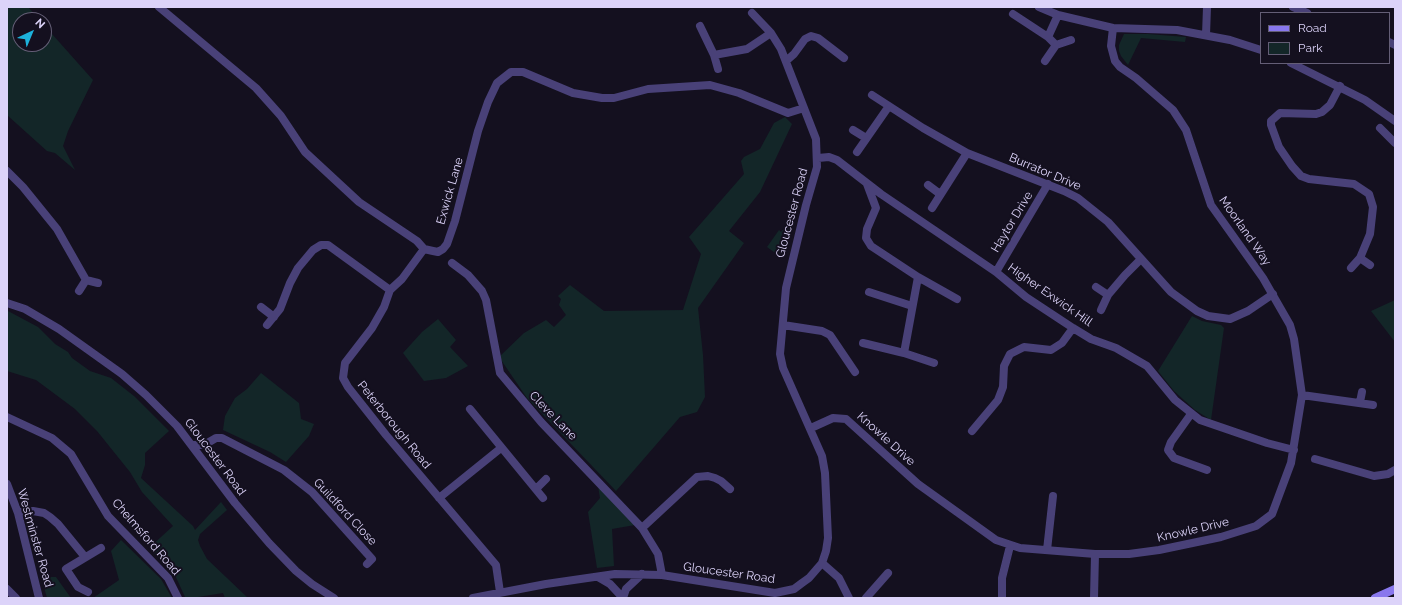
<!DOCTYPE html>
<style>
body{margin:0}
#map{position:relative;width:1402px;height:605px;overflow:hidden;background:#14101f;font-family:Raleway,sans-serif}
canvas{display:block}
.frame{position:absolute;inset:0;border:8px solid #dcd3f9;pointer-events:none}
.legend{position:absolute;left:1260px;top:12px;width:130px;height:52px;box-sizing:border-box;background:#14101f;border:1px solid #645e76;margin:0;padding:5px 7px;list-style:none;font-size:12px;color:#dcd3f9}
.legend li{display:flex;align-items:center;gap:8px;height:20px}
.legend b{width:20px;border:1px solid #645e76}
.north{position:absolute;left:12px;top:12px;width:40px;height:40px;box-sizing:border-box;background:#14101f;border:1px solid #645e76;border-radius:50%;rotate:44deg;font-size:11px;font-weight:700;line-height:16px;text-align:center;color:#dcd3f9}
.north::after{content:'';display:block;margin:auto;width:14px;height:18px;background:#1db2db;clip-path:polygon(50% 0,100% 100%,50% 72%,0 100%)}
</style>
<div id="map">
<canvas width="1402" height="605"></canvas>
<div class="frame"></div>
<ul class="legend">
<li><b style="height:5px;background:#8877ed"></b>Road</li>
<li><b style="height:11px;background:#132628"></b>Park</li>
</ul>
<div class="north">N</div>
</div>
<script>
const ctx = document.querySelector('canvas').getContext('2d');
ctx.lineJoin = 'round';
function fillPath(path, color) {
  ctx.fillStyle = color;
  ctx.fill(path, 'evenodd');
}
function toPath(rows) {
  const path = new Path2D();
  for (const r of rows) {
    path.moveTo(r[0], r[1]);
    for (let i = 2; i < r.length; i += 2) path.lineTo(r[i], r[i + 1]);
  }
  return path;
}
function strokePath(path, color, width, dash) {
  ctx.strokeStyle = color;
  ctx.lineWidth = width;
  ctx.lineCap = dash ? 'butt' : 'round';
  ctx.setLineDash(dash || []);
  ctx.stroke(path);
}
function label(font, color, halo, rows, align = 'center') {
  ctx.font = font + ' Raleway,sans-serif';
  ctx.lineWidth = 4;
  ctx.setLineDash([]);
  ctx.textBaseline = 'middle';
  ctx.strokeStyle = halo;
  ctx.fillStyle = color;
  for (const [text, x, y, turn = 0] of rows) {
    ctx.save();
    ctx.translate(x, y);
    ctx.rotate((+turn || 0) * Math.PI / 180);
    ctx.textAlign = isNaN(turn) ? turn : align;
    if (halo) ctx.strokeText(text, 0, 0);
    ctx.fillText(text, 0, 0);
    ctx.restore();
  }
}
const green = toPath([
 [7,7,28,7,40,20,20,20,20,44,44,44,44,25,93,80,68,131,63,146,75,170,55,153,47,151,7,115],
 [1124,34,1148,34,1186,37,1185,42,1141,38,1128,65,1121,56,1119,51,1119,45],
 [785,117,792,124,760,192,729,231,744,243,698,308,703,355,705,397,697,412,680,417,616,491,527,398,499,357,524,333,541,323,546,320,554,327,566,315,559,305,561,299,558,296,570,285,604,311,683,310,701,254,689,237,744,174,741,161,744,157,760,149,774,123],
 [792,218,793,219,782,258,767,247,779,230,781,232],
 [1395,300,1395,342,1371,311],
 [8,311,38,327,55,344,68,352,72,358,90,371,111,378,134,396,169,431,145,453,145,465,141,478,193,526,195,530,221,502,227,510,200,534,198,540,200,546,207,559,248,598,225,598,223,593,192,598,185,597,175,575,149,548,173,526,142,492,130,472,97,431,75,409,36,380,7,371],
 [1192,316,1202,321,1221,325,1224,328,1211,420,1195,410,1174,391,1158,371],
 [438,319,456,340,450,347,468,366,446,378,424,381,403,353,422,332],
 [261,373,299,403,301,419,314,424,309,436,286,462,270,452,223,430,225,416,235,398,247,389],
 [598,486,635,525,612,529,614,566,597,568,588,512,600,498],
 [121,540,161,579,172,598,93,598,119,580,111,551],
 [49,577,56,577,71,598,47,598,42,580]
]);
const street = toPath([
 [159,7,256,88,281,116,305,152,359,202,417,241,424,249,433,251,438,252,443,249,447,244,455,221,478,131,488,102,497,83,511,72,523,72,573,93,602,98,614,98,648,89,710,85,739,93,788,113,804,108],
 [1039,7,1058,15,1113,28,1177,30,1230,40,1261,50],
 [1293,7,1307,13],
 [1013,14,1048,37,1058,15],
 [700,26,714,55,747,49,771,33],
 [1206,35,1207,7],
 [1389,42,1395,45],
 [1056,45,1071,40],
 [714,55,718,69],
 [786,61,794,54,805,39,811,36,818,38,844,58],
 [1045,61,1056,45,1048,37],
 [1291,63,1365,100,1395,121],
 [1340,86,1330,105,1322,112,1316,114,1280,113,1271,121,1271,125,1279,147,1292,166,1301,176,1309,179,1354,184,1369,194,1373,207,1370,234,1360,258,1351,268],
 [872,95,923,128,967,153,1064,191,1078,198,1108,222,1171,292,1197,311,1208,316,1230,319,1248,311,1273,294],
 [1380,128,1395,143],
 [853,130,866,138],
 [857,152,889,106],
 [818,158,829,157,837,160,881,194,996,272,1026,297,1073,328,1091,339,1116,348,1147,366,1175,400,1200,420,1267,443,1294,450],
 [7,171,23,187,57,229,86,280,79,291],
 [867,184,876,208,867,229,866,238,871,246,918,277,904,353],
 [928,185,940,194],
 [932,208,967,153],
 [424,249,402,279,390,290,384,307,372,328,345,363,343,378,348,387,386,435,496,565,500,592],
 [1360,258,1370,265],
 [452,263,468,275,482,291,486,300,500,373,541,422,642,528,658,554,662,575],
 [996,272,1048,184],
 [918,277,957,299],
 [86,280,98,283],
 [1096,287,1108,295],
 [869,292,912,306],
 [7,303,25,309,59,329,122,374,146,395,177,426,235,503,269,543,296,571,312,584,334,598],
 [261,307,274,317],
 [1101,310,1108,295,1125,275,1141,259],
 [267,325,280,309,290,283,298,268,313,250,321,245,328,245,390,290],
 [783,325,822,331,830,335,855,372],
 [863,343,904,353,934,363],
 [1302,395,1373,405],
 [1360,402,1362,392],
 [470,409,543,498],
 [1191,414,1171,442,1168,450,1174,458,1207,470],
 [7,417,52,438,71,454,108,516,168,578,178,598],
 [811,428,833,418,846,419,918,484,996,540,1020,548,1095,554,1129,554,1159,550,1221,537,1256,526,1272,514,1291,463,1302,395,1294,339,1290,325,1263,278,1211,205,1186,130,1173,110,1136,78,1120,67,1115,61,1111,46,1113,28],
 [972,431,998,400,1003,387,1004,366,1010,354,1024,347,1051,350,1062,343,1073,328],
 [193,445,204,445,216,438,222,438,284,470,312,492,372,559,367,564],
 [1315,459,1374,476,1388,474,1395,470],
 [7,484,18,513,39,598],
 [536,489,546,479],
 [439,498,501,448],
 [18,513,33,511,44,513,50,517,58,524,85,557],
 [642,528,697,477,708,476,715,478,721,481,730,489],
 [1047,550,1053,496],
 [822,563,839,578,849,598],
 [598,577,610,584,623,598],
 [7,589,16,598],
 [88,592,78,587,66,569,101,548],
 [473,598,546,584,615,574,662,575,775,593,794,589,802,583,809,578,822,563,826,551,828,538,825,473,822,456,783,368,780,354,786,288,806,205,817,167,816,139,781,49,771,33,752,13],
 [623,598,626,589,642,574],
 [866,598,888,573],
 [1002,598,1002,578,1010,546],
 [1094,598,1095,554]
]);
const secondary = toPath([
 [1375,598,1395,589]
]);
const streetNames = [
 ["Burrator Drive",1045,172,23],
 ["Exwick Lane",450,191,-74],
 ["Gloucester Road",792,213,-75],
 ["Haytor Drive",1012,222,-59],
 ["Moorland Way",1245,231,55],
 ["Higher Exwick Hill",1050,295,35],
 ["Cleve Lane",553,416,46],
 ["Peterborough Road",394,425,51],
 ["Knowle Drive",886,439,42],
 ["Gloucester Road",215,457,53],
 ["Guildford Close",345,512,47],
 ["Knowle Drive",1193,530,-13],
 ["Chelmsford Road",146,537,49],
 ["Westminster Road",35,538,74],
 ["Gloucester Road",729,573,8]
];
fillPath(green, '#132628');
strokePath(street, '#494178', 8);
strokePath(secondary, '#8877ed', 8);
label('12px', '#dcd3f9', '#14101f', streetNames);
</script>
